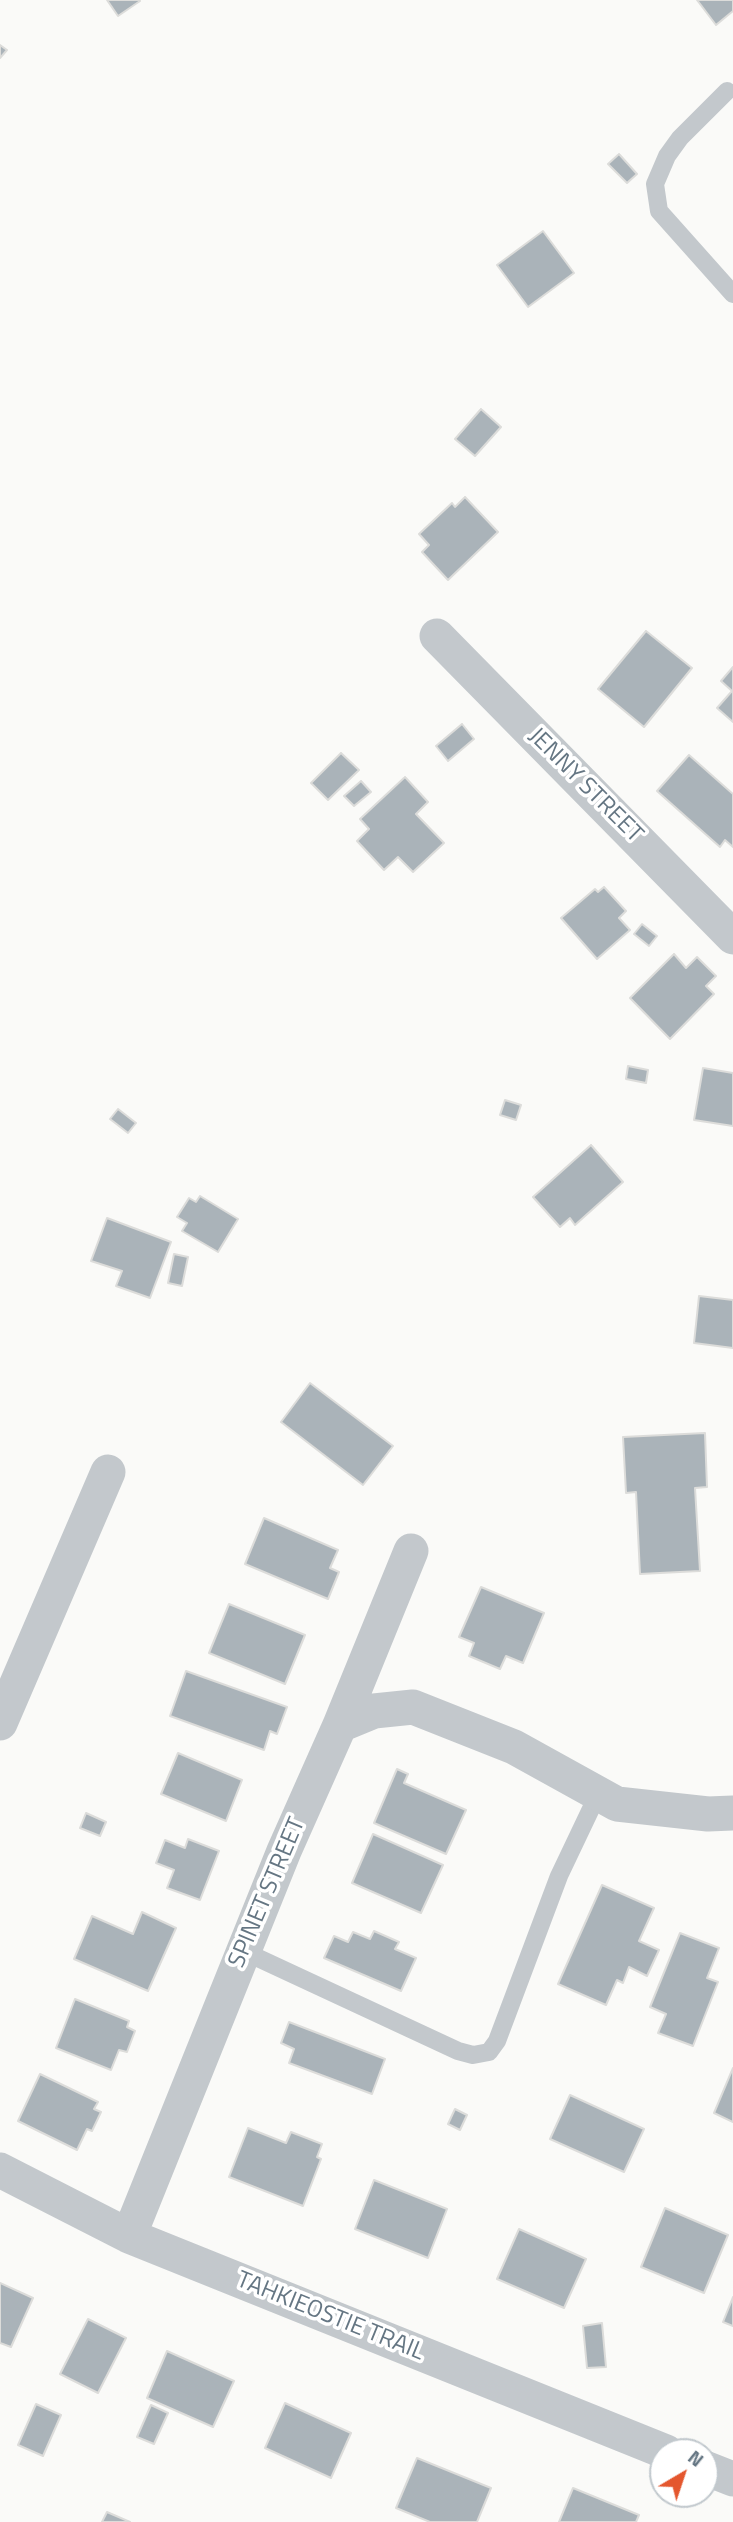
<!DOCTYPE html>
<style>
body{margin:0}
#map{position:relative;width:733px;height:2522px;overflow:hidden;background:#fafaf8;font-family:"Titillium Web",sans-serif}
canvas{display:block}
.north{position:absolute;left:649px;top:2438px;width:70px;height:70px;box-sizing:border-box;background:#fff;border:2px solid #c1c8cd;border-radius:50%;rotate:39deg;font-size:19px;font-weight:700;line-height:28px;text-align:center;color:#657683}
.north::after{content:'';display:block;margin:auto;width:24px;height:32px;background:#e4572e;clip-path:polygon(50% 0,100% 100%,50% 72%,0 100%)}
</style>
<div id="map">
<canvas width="733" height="2522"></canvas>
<div class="north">N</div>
</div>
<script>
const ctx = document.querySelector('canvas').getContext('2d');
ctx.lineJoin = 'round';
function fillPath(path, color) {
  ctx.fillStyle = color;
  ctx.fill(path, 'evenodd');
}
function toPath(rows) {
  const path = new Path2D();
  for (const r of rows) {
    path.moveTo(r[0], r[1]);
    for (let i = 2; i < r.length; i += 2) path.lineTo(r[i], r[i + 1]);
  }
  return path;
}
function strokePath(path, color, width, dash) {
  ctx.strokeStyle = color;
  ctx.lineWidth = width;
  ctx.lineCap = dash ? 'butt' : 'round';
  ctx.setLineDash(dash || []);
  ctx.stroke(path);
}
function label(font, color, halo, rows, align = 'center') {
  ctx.font = font + ' "Titillium Web",sans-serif';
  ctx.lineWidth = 7;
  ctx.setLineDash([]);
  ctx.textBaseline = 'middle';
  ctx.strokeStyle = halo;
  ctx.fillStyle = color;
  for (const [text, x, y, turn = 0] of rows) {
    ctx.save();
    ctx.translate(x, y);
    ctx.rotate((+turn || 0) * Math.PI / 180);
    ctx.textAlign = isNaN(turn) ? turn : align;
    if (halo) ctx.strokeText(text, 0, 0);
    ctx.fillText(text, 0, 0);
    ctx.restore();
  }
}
const building = toPath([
 [107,0,139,0,140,1,118,16,107,0],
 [697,0,733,0,733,11,716,25,697,0],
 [0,45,7,50,0,58,0,45],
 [619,154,637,174,627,183,608,164,619,154],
 [543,231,574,273,528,307,497,265,543,231],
 [481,409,501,427,475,456,455,439,481,409],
 [465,497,498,532,448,580,422,552,429,545,419,534,452,503,455,507,465,497],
 [646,631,692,668,644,727,598,689,646,631],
 [733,667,733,722,717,708,732,691,721,681,733,667],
 [462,724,474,739,448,761,436,746,462,724],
 [341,753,359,770,328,800,311,783,341,753],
 [689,755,733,794,733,847,725,840,720,847,657,791,689,755],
 [405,777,428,802,416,814,444,843,413,872,398,857,384,870,357,841,369,829,360,819,405,777],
 [361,781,371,792,354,806,344,796,361,781],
 [604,887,626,911,619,918,630,930,597,959,561,918,595,889,598,892,604,887],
 [642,924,657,936,649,946,634,934,642,924],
 [674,954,686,968,697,957,716,976,706,986,714,994,670,1039,630,998,674,954],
 [628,1066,648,1070,646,1083,626,1079,628,1066],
 [703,1068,733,1073,733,1126,694,1120,703,1068],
 [505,1100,521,1105,516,1120,500,1115,505,1100],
 [118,1109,136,1123,128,1133,110,1119,118,1109],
 [591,1145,623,1182,575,1225,570,1218,560,1227,533,1197,591,1145],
 [200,1196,238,1219,218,1252,182,1231,187,1223,177,1217,189,1198,196,1202,200,1196],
 [107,1218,171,1242,150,1298,116,1286,122,1271,91,1261,107,1218],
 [174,1254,188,1257,182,1286,168,1283,174,1254],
 [699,1296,733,1300,733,1348,694,1343,699,1296],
 [310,1383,393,1446,363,1485,281,1422,310,1383],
 [705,1433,707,1487,695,1488,700,1571,640,1574,636,1492,626,1493,623,1437,705,1433],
 [264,1518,338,1550,330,1568,339,1572,328,1599,245,1564,264,1518],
 [481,1587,544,1613,523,1663,506,1656,500,1669,469,1656,474,1643,459,1637,481,1587],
 [229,1604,305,1635,285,1684,209,1653,229,1604],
 [186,1671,287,1707,277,1734,270,1731,264,1750,170,1716,186,1671],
 [178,1753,242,1780,226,1821,161,1794,178,1753],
 [397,1769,408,1774,404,1783,466,1810,446,1854,374,1823,397,1769],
 [86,1813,106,1822,100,1836,80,1828,86,1813],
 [373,1834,443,1865,421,1913,352,1883,373,1834],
 [188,1839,219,1851,200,1900,167,1888,174,1870,156,1863,165,1840,185,1848,188,1839],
 [602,1885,654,1908,639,1941,659,1950,647,1976,629,1967,623,1983,617,1980,606,2005,558,1984,602,1885],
 [142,1912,176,1928,148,1991,74,1959,92,1916,133,1934,142,1912],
 [374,1931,399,1942,395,1949,416,1958,401,1991,324,1958,334,1936,348,1942,353,1932,370,1939,374,1931],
 [680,1933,719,1948,707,1978,718,1982,693,2046,658,2033,666,2014,650,2007,680,1933],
 [75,1999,129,2021,127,2027,135,2031,127,2052,119,2050,111,2070,56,2048,75,1999],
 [289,2022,385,2059,372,2094,289,2063,294,2049,281,2043,289,2022],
 [733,2068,733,2122,714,2113,733,2068],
 [40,2074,98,2102,94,2109,101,2112,92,2131,87,2129,77,2150,18,2121,40,2074],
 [570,2095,644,2129,624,2172,550,2139,570,2095],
 [455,2109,467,2115,460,2130,448,2124,455,2109],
 [248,2128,286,2143,291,2132,322,2144,317,2157,321,2159,303,2206,229,2177,248,2128],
 [374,2180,447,2209,428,2258,355,2229,374,2180],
 [665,2208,728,2235,704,2293,641,2267,665,2208],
 [519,2229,586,2259,564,2308,497,2279,519,2229],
 [0,2283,33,2298,11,2347,0,2343,0,2283],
 [733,2297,733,2326,723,2322,733,2297],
 [88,2319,126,2338,98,2393,60,2374,88,2319],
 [602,2323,606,2367,587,2368,583,2326,602,2323],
 [167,2351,234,2381,213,2427,147,2398,167,2351],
 [285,2403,351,2433,331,2478,265,2448,285,2403],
 [36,2404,61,2415,43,2456,18,2445,36,2404],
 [151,2405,168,2413,154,2444,137,2437,151,2405],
 [417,2458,491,2488,477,2522,430,2522,396,2508,417,2458],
 [573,2488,639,2515,636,2522,559,2522,573,2488],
 [107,2512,130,2522,102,2522,107,2512]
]);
const service = toPath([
 [727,91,680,138,667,156,655,184,659,211,733,294],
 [243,1951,458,2051,473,2055,489,2052,497,2041,559,1876,598,1794]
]);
const minor = toPath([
 [437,636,733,937],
 [0,1723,108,1472],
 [340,1725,374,1711,413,1707,514,1747,617,1804,708,1814,733,1813],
 [0,2170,129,2236,666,2452],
 [129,2236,284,1851,340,1725,411,1551],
 [705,2468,733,2479]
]);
const streetNames = [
 ["JENNY STREET",585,786,45],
 ["SPINET STREET",268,1893,-67],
 ["TAHKIEOSTIE TRAIL",330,2317,22]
];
fillPath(building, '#aab3b9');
strokePath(building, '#dcdcda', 2);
strokePath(service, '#c3c8cc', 18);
strokePath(minor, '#c3c8cc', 35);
label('24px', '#657683', '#fff', streetNames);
</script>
